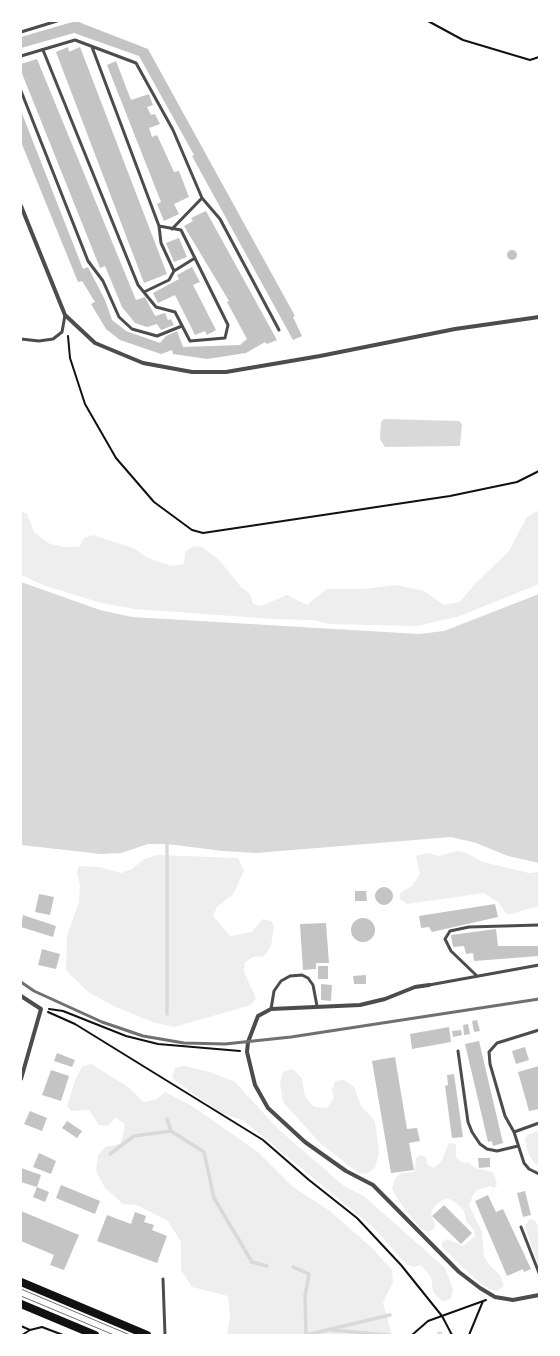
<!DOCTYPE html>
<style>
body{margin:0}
#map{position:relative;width:560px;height:1356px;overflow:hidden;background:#fff;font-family:Commissioner,sans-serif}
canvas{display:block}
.frame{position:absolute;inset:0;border:22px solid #fff;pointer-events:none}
</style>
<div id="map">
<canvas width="560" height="1356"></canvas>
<div class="frame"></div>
</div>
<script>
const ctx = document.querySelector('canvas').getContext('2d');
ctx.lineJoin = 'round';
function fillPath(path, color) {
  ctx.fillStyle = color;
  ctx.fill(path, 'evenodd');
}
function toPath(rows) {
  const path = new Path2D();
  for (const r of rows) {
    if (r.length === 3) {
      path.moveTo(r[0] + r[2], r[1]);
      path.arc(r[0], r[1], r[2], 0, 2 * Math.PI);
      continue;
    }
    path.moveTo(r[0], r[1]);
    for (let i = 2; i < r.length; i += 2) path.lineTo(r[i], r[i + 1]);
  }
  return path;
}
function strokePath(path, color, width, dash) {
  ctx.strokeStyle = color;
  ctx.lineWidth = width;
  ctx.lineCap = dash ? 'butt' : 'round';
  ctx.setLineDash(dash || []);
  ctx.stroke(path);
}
const green = toPath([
 [539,510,539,584,460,616,417,626,329,624,313,620,274,619,135,609,101,603,43,585,21,575,21,511,27,514,34,532,48,543,63,547,79,547,84,538,93,535,133,548,148,558,171,566,184,564,185,552,194,546,202,547,220,561,241,587,250,594,253,604,261,606,287,595,307,605,327,589,363,589,397,585,424,591,444,605,460,602,474,585,509,551,527,517],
 [457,851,466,853,483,862,529,873,539,872,539,907,530,908,513,914,506,914,499,903,484,893,407,904,400,899,400,893,412,886,420,874,416,856,427,853,439,856],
 [157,855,238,858,244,871,233,894,217,907,213,916,230,936,252,932,263,919,271,921,274,926,271,946,264,956,253,957,245,962,244,972,256,998,251,1005,174,1027,152,1022,116,1007,88,992,66,970,67,936,79,902,80,885,77,872,79,866,99,867,121,873,132,869,144,859],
 [91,1064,128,1087,144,1102,157,1099,165,1092,192,1106,258,1152,293,1187,330,1211,373,1249,392,1270,393,1282,383,1303,392,1335,227,1335,230,1315,228,1296,192,1287,181,1270,181,1242,168,1221,137,1205,123,1204,105,1188,96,1171,98,1155,105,1147,120,1144,123,1136,125,1124,116,1118,107,1126,99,1125,89,1110,71,1111,67,1106,76,1078,82,1067],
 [184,1066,210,1072,235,1082,278,1129,344,1186,365,1197,445,1268,453,1289,451,1299,442,1301,433,1292,431,1277,421,1265,413,1267,405,1263,374,1228,244,1121,219,1112,172,1078,175,1068],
 [292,1069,302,1078,305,1097,314,1107,327,1108,334,1098,332,1090,335,1081,344,1080,354,1087,361,1106,375,1121,379,1152,375,1168,366,1174,358,1173,319,1142,283,1102,280,1083,283,1072],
 [539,1130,539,1166,534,1163,528,1153,525,1140,527,1135],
 [449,1143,456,1144,456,1157,461,1162,469,1163,475,1168,493,1172,496,1180,497,1185,494,1188,490,1186,477,1190,473,1195,469,1205,482,1232,484,1256,490,1266,500,1275,504,1286,497,1291,489,1289,475,1279,442,1247,442,1242,447,1239,463,1246,475,1236,474,1230,466,1221,464,1211,455,1202,447,1198,441,1201,434,1207,431,1213,435,1225,434,1229,428,1232,420,1228,398,1200,392,1189,395,1179,401,1173,414,1172,416,1158,421,1155,426,1157,427,1164,433,1168,438,1165,442,1160],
 [530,1219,535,1221,538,1227,539,1267,525,1227,527,1223]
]);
const water = toPath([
 [384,419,459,421,462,424,460,446,385,447,380,439,381,422],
 [21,582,100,610,132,617,419,634,444,631,539,594,539,863,508,856,476,843,451,837,256,853,223,851,167,844,148,844,121,853,101,854,21,845]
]);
const stream = toPath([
 [167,1014,167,841],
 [167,1119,171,1131,204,1152,214,1198,252,1262,267,1266],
 [110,1154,134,1136,171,1131],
 [293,1267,309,1274,305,1296,306,1335],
 [332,1330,389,1335],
 [306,1335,390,1315],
 [438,1335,440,1333,441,1335]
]);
const building = toPath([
 [76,21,148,49,295,316,293,317,302,336,293,340,192,156,194,155,139,56,74,33,21,48,21,37],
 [68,47,69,52,80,47,167,274,144,283,56,52],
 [37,59,136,300,145,297,155,316,165,313,168,320,171,319,174,325,161,330,157,324,147,327,135,323,122,307,105,266,100,268,21,71,21,64],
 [116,61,131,100,149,94,153,105,147,107,151,115,155,114,160,124,149,128,152,137,157,135,174,172,179,171,189,197,174,204,179,214,164,221,157,204,161,202,107,65],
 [21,111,83,269,88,267,105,300,112,320,126,331,160,343,166,336,177,331,183,347,240,345,247,339,227,302,229,301,184,226,193,221,191,218,206,211,277,340,267,344,265,342,246,353,207,359,173,354,172,350,161,354,120,340,106,329,91,304,95,302,82,281,78,282,21,142],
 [179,238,187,257,174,262,166,243],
 [512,255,5],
 [192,267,200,282,193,285,216,330,207,335,205,331,195,335,175,295,158,303,153,293,179,279,177,275],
 [384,896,9],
 [355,891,366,891,367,901,355,901],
 [39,894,54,897,50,915,35,912],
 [495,904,498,917,432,932,429,927,421,928,419,916],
 [23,915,56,926,53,937,21,927],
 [363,930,12],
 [326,923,329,963,316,963,316,969,303,970,300,924],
 [496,929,498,946,539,946,539,956,474,961,473,953,466,954,464,946,453,947,451,935],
 [42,949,60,954,56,969,38,965],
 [318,966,328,966,328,979,318,979],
 [366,975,366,984,354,984,353,976],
 [321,984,332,985,331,1001,321,1000],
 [477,1020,480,1031,474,1032,472,1021],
 [468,1024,470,1034,464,1035,463,1025],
 [449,1027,451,1042,412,1049,410,1034],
 [461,1030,462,1035,453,1037,452,1031],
 [479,1041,503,1143,493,1146,492,1141,488,1142,465,1044],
 [525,1047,529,1060,516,1064,512,1051],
 [57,1053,75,1060,72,1067,54,1061],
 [395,1057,407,1129,417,1128,420,1141,409,1143,414,1170,391,1173,372,1061],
 [539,1066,539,1109,529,1111,518,1072],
 [51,1070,69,1076,61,1101,42,1095],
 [454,1074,463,1137,452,1138,445,1086,448,1085,447,1075],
 [30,1111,47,1118,42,1131,24,1124],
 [67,1121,82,1131,77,1138,62,1128],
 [39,1153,56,1161,51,1174,33,1167],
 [478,1158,490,1158,490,1167,479,1168],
 [21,1168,41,1175,37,1187,21,1182],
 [61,1185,100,1201,95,1214,56,1198],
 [37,1187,49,1192,45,1202,33,1197],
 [525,1191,531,1215,523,1217,517,1193],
 [488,1195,496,1212,503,1209,531,1269,524,1272,523,1269,507,1276,475,1201],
 [444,1205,472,1233,461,1244,432,1216],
 [21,1211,79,1235,64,1270,50,1265,54,1255,21,1241],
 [135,1212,146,1216,144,1222,154,1225,152,1230,167,1236,157,1263,97,1241,107,1215,131,1224]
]);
const path = toPath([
 [428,21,463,40,530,60,539,57],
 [68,336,70,358,85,404,116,458,154,502,192,530,203,533,450,496,517,482,539,471],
 [49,1009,63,1011,126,1036,158,1044,240,1051],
 [48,1012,75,1024,263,1140,309,1180,357,1218,401,1265,442,1316,452,1335],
 [21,1326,30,1330],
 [22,1335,30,1330,42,1327,63,1335],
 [412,1335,428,1321,486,1300],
 [469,1335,483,1301]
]);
const service = toPath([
 [21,32,57,21],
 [43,50,138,285,156,307,175,312,190,341,225,338,228,325,181,230,159,226,92,47],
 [21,56,75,40,136,63,173,130,202,198,220,219,279,330],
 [21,91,88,261,103,281,119,317,132,329,157,336,182,326],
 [159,226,161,243,174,271],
 [172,229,202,198],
 [144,292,169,280,174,271,195,258],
 [21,339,39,341,53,339,62,332,65,315],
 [477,976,451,951,445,939,450,931,469,927,539,925],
 [429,985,539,965],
 [271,1009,274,991,281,981,290,976,302,975,308,978,313,985,317,1006],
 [458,1051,468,1122,472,1132,480,1144,487,1149,497,1151,518,1146],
 [539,1123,514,1132,524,1163,529,1169,539,1174],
 [514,1132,505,1116,490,1064,489,1052,497,1043,539,1030],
 [521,1227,539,1273],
 [163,1279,165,1335]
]);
const minor = toPath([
 [21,206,65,315,95,343,143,363,192,372,226,372,320,356,455,329,539,317],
 [429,985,415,987,385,999,360,1005,271,1009,258,1016,248,1042,247,1052,255,1085,268,1108,305,1142,346,1171,373,1185,459,1272,480,1288,495,1297,513,1300,539,1295],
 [21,996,41,1009,21,1079]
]);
const secondary = toPath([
 [21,1282,147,1335],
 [21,1304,95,1335]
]);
const tram = toPath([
 [21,1289,130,1335],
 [21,1296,114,1335]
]);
const rail = toPath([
 [21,982,34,991,102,1022,143,1036,184,1043,225,1044,291,1037,539,999]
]);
fillPath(green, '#eee');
fillPath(water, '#d9d9d9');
strokePath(stream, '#d9d9d9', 3.5);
fillPath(building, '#c4c4c4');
strokePath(path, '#111', 2);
strokePath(service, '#4c4c4c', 3);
strokePath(minor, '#4c4c4c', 4);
strokePath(secondary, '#111', 8);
strokePath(tram, '#707070', 1);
strokePath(rail, '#707070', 3);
</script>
